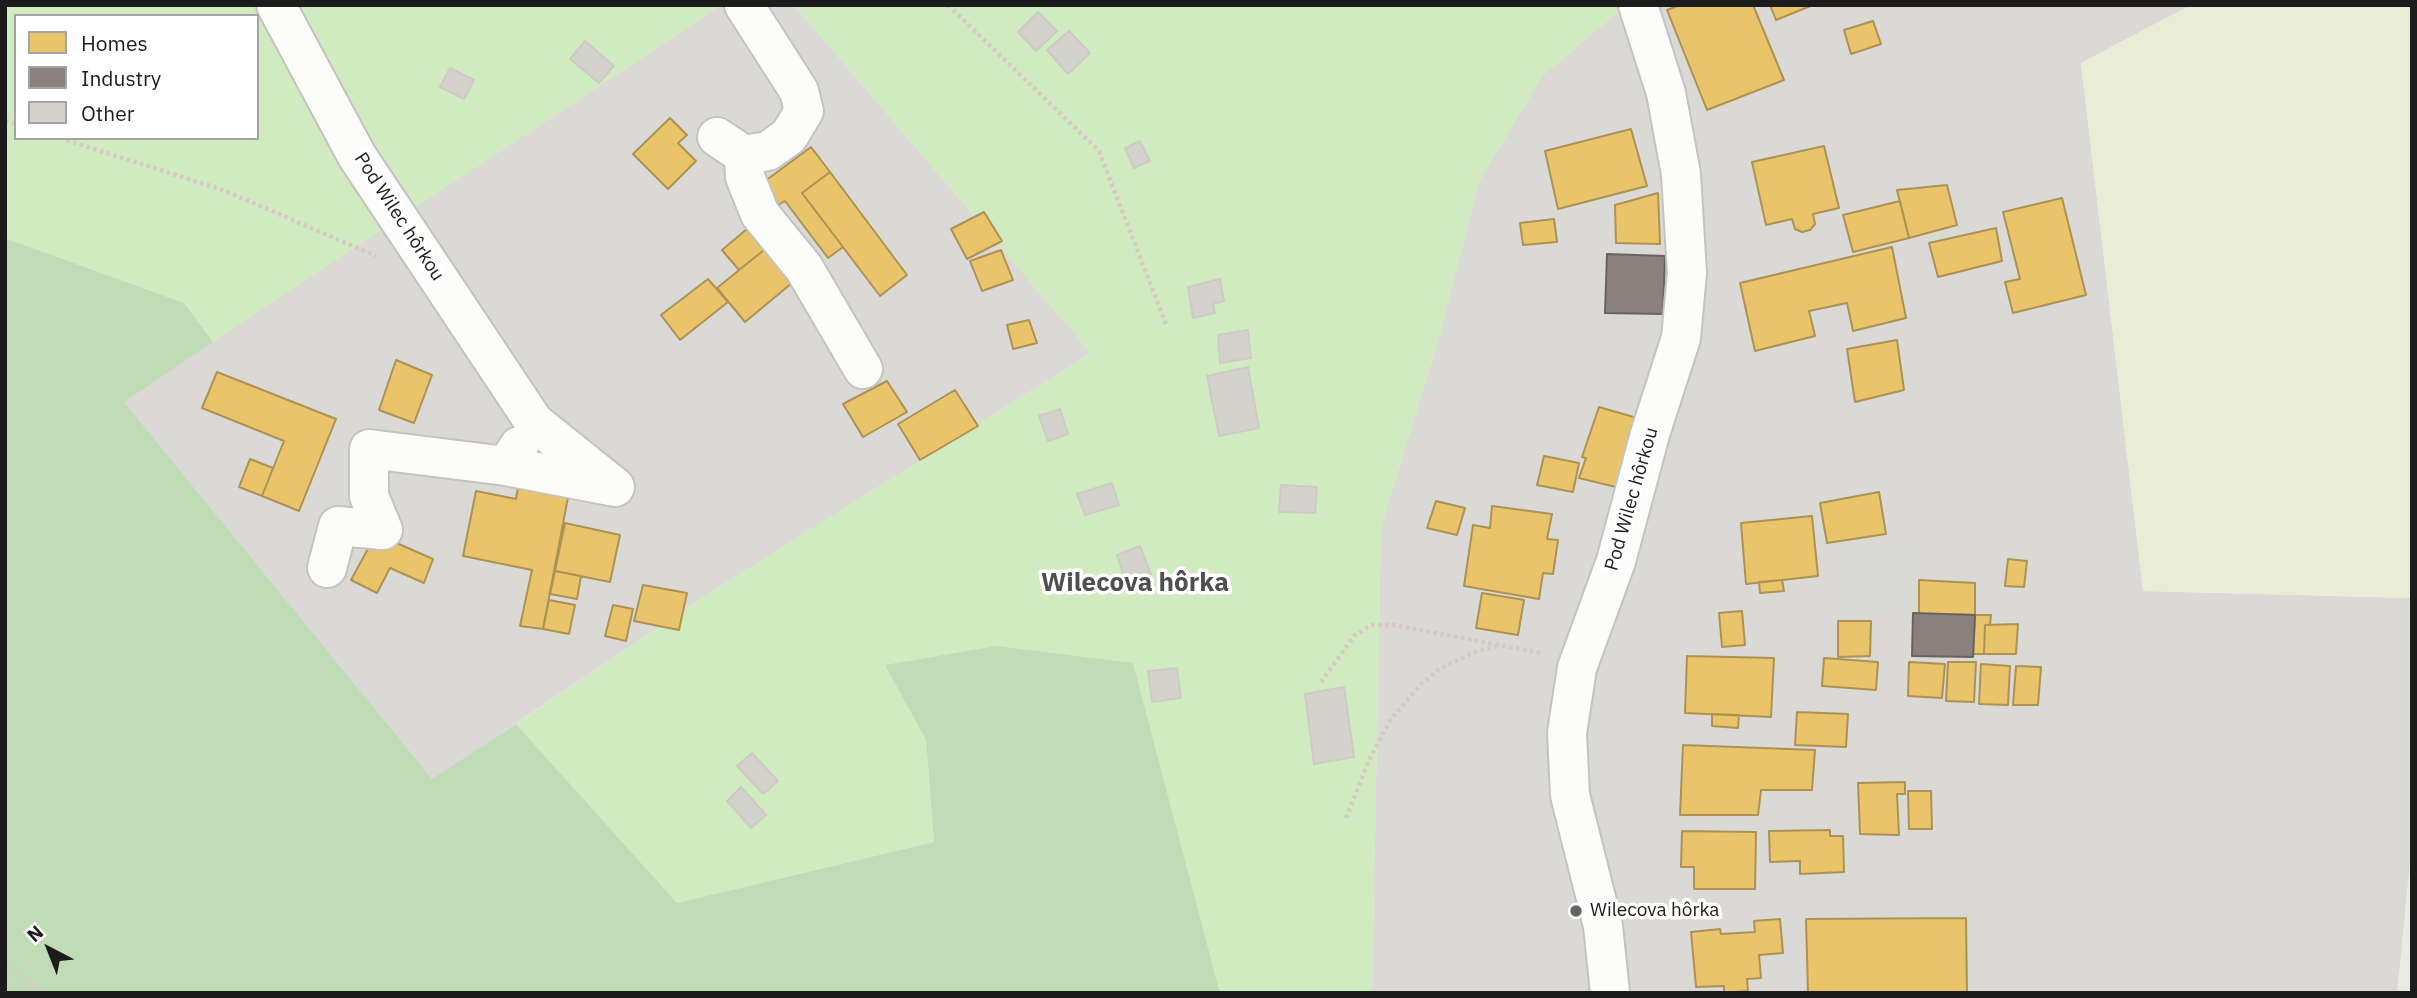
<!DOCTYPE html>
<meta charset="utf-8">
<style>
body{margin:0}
#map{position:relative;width:2417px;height:998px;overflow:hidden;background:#ebeae4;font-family:"IBM Plex Sans",sans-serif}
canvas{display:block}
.frame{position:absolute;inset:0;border:7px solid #1c1c1c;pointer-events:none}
.legend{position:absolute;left:14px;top:14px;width:245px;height:126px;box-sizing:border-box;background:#fff;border:2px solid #a4a4a4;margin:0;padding:9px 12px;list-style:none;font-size:21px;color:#1c1c1c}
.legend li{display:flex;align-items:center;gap:14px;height:35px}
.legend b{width:35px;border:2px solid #a4a4a4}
.north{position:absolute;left:14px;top:914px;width:70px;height:70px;-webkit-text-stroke:5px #fff;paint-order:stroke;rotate:318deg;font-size:19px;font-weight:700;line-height:28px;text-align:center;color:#1c1c1c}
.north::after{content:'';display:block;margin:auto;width:24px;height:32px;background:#1c1c1c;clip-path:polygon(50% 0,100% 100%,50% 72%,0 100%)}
</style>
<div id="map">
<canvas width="2417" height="998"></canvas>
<div class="frame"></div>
<ul class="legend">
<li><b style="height:19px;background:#e9c46a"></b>Homes</li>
<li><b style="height:19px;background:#8a817c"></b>Industry</li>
<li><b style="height:19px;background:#d4d2cc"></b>Other</li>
</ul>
<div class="north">N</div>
</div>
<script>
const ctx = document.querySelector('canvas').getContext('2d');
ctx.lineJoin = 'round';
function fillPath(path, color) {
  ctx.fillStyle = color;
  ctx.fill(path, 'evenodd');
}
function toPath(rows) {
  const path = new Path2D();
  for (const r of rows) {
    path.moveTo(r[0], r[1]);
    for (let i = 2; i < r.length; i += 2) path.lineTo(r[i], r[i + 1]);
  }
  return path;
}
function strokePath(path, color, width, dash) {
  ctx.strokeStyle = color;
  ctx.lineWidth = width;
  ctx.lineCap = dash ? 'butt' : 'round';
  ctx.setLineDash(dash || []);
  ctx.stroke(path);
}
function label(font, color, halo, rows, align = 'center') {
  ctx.font = font + ' "IBM Plex Sans",sans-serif';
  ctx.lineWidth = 7;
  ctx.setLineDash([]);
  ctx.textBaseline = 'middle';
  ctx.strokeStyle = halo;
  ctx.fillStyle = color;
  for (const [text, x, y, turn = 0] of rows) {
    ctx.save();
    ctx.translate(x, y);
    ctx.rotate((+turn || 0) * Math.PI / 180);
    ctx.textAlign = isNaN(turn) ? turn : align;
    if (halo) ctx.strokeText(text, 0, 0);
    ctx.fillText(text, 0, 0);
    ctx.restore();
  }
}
const residential = toPath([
 [721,5,794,5,1091,353,705,596,432,780,123,401],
 [1626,5,2191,5,2081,63,2143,591,2412,598,2412,841,2397,993,1372,993,1381,526,1438,341,1479,181,1542,76]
]);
const farmland = toPath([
 [2191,5,2412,5,2412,598,2143,591,2081,63]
]);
const grass = toPath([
 [5,5,721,5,213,342,184,303,5,238],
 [16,16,257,16,257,138,16,138],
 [794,5,1626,5,1542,76,1479,181,1438,341,1381,526,1372,993,1220,993,1133,663,886,665,926,740,934,842,677,903,516,724,705,596,1091,353]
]);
const forest = toPath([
 [5,238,184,303,213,342,124,402,432,779,516,724,677,903,934,842,926,740,885,665,997,646,1133,663,1220,993,5,993]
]);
const parking = toPath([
 [1908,543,1915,609,1846,617,1838,551]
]);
const homes = toPath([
 [1680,5,1753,5,1784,80,1707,110,1667,10,1680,5],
 [1770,5,1813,5,1776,20,1770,5],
 [1873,21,1881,44,1851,54,1844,30,1873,21],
 [670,118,687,135,678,143,696,161,668,189,633,154,670,118],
 [1631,129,1647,186,1558,209,1545,151,1631,129],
 [1824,146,1839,208,1813,214,1815,224,1810,230,1802,232,1795,229,1792,219,1766,225,1752,162,1824,146],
 [811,147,830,172,802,193,843,247,828,258,785,201,773,208,765,181,811,147],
 [830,172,907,275,880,296,802,193,830,172],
 [1947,185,1957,225,1909,238,1897,190,1947,185],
 [1658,193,1660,244,1616,243,1615,205,1658,193],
 [2062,198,2086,295,2013,313,2005,282,2020,279,2003,212,2062,198],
 [1900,201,1909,238,1853,252,1843,215,1900,201],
 [984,212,1002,241,967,259,951,229,984,212],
 [1554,219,1557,242,1523,245,1520,223,1554,219],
 [1996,228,2002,261,1938,277,1929,243,1996,228],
 [747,229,764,250,739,270,722,250,747,229],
 [1892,247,1906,318,1853,331,1847,303,1809,311,1815,336,1755,351,1740,283,1892,247],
 [764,250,792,283,745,322,717,288,764,250],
 [1001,250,1013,280,982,291,970,261,1001,250],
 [708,279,728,302,680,340,661,315,708,279],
 [1029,320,1037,343,1013,349,1007,325,1029,320],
 [1897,340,1904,390,1855,402,1847,349,1897,340],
 [396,360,432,375,414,423,379,410,396,360],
 [217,372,336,419,299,511,262,496,284,441,202,408,217,372],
 [887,381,907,412,863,437,843,404,887,381],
 [955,390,978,426,920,460,898,424,955,390],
 [1599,407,1637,418,1616,487,1579,478,1586,458,1582,457,1599,407],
 [1544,456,1579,463,1573,492,1537,485,1544,456],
 [250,459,273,468,262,496,239,487,250,459],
 [520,476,569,492,543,629,520,626,532,570,463,556,476,491,516,499,520,476],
 [1879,492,1886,534,1827,543,1820,503,1879,492],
 [1436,501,1465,508,1457,535,1427,528,1436,501],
 [1492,506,1552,514,1547,539,1558,540,1553,574,1543,573,1539,599,1464,586,1473,525,1490,528,1492,506],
 [1812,516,1818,576,1746,584,1741,523,1812,516],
 [565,523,620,535,610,582,555,571,565,523],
 [376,534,433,559,424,583,390,568,377,593,351,580,376,534],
 [2008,559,2027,561,2024,587,2005,586,2008,559],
 [555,571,581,576,577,599,550,594,555,571],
 [1782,580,1784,591,1760,593,1759,582,1782,580],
 [1919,580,1975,583,1975,615,1919,614,1919,580],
 [643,585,687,593,679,630,634,621,643,585],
 [1482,593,1524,600,1518,635,1476,628,1482,593],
 [549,600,575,605,569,634,543,629,549,600],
 [613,605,633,609,626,641,605,636,613,605],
 [1742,611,1745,645,1722,647,1719,613,1742,611],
 [1975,615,1991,615,1990,625,1985,625,1984,654,1973,654,1975,615],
 [1838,621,1871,621,1870,656,1838,657,1838,621],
 [2018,624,2016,654,1984,654,1985,625,2018,624],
 [1687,656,1774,658,1771,717,1685,713,1687,656],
 [1824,658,1878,662,1876,690,1822,686,1824,658],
 [1909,662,1945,664,1942,698,1908,696,1909,662],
 [1948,662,1976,662,1974,702,1946,701,1948,662],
 [1981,664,2010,666,2008,705,1979,704,1981,664],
 [2016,666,2041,667,2038,705,2013,705,2016,666],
 [1797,712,1848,714,1846,747,1795,745,1797,712],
 [1712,714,1739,715,1738,728,1712,726,1712,714],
 [1683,745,1815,750,1812,790,1761,790,1758,815,1680,815,1683,745],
 [1905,782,1905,794,1897,794,1899,835,1860,834,1858,783,1905,782],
 [1908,791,1931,791,1932,829,1909,829,1908,791],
 [1830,830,1830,836,1843,836,1844,872,1800,874,1800,861,1770,862,1769,831,1830,830],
 [1682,831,1756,832,1755,889,1694,889,1694,867,1681,867,1682,831],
 [1966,918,1967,993,1808,993,1806,919,1966,918],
 [1780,919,1783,953,1759,955,1761,978,1747,979,1748,991,1724,993,1724,986,1696,987,1691,932,1720,929,1721,934,1755,932,1754,921,1780,919]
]);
const industry = toPath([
 [1607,254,1665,256,1663,314,1605,313,1607,254],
 [1913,613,1975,615,1973,657,1912,656,1913,613]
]);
const building = toPath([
 [1038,12,1057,31,1036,51,1018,32,1038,12],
 [1069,31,1090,53,1068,74,1047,50,1069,31],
 [585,41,614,66,599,83,570,59,585,41],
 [450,68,474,80,464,99,440,87,450,68],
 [1140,141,1150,161,1134,168,1125,148,1140,141],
 [1220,279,1224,301,1213,304,1215,313,1193,318,1188,287,1220,279],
 [1248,330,1251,358,1220,363,1218,335,1248,330],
 [1248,367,1259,428,1219,436,1207,376,1248,367],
 [1060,409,1068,434,1048,441,1039,416,1060,409],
 [1112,483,1119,505,1085,515,1077,494,1112,483],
 [1281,485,1317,487,1315,513,1279,512,1281,485],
 [1140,546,1151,574,1126,582,1117,555,1140,546],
 [1177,668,1181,698,1152,702,1148,671,1177,668],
 [1344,687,1354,757,1314,764,1305,694,1344,687],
 [752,753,778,781,763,794,737,766,752,753],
 [741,787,766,815,751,828,727,801,741,787]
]);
const path = toPath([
 [948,5,1099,151,1167,327],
 [5,121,16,124],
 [60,138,223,190,376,256],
 [1321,682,1354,636,1371,625,1393,625,1541,653],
 [1346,818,1369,760,1391,719,1420,685,1439,669,1477,651,1496,647],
 [5,963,41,993]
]);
const minor = toPath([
 [276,5,357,156,534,422,615,487],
 [717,137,744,155,768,151,789,136,804,111,799,91,744,5],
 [744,155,745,177,760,214,804,268,863,369],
 [519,446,506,466,610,486],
 [327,568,338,526,383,530,369,496,369,449,506,466],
 [1610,993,1603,926,1570,795,1567,733,1577,668,1616,561,1650,434,1681,338,1687,273,1681,174,1666,93,1638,5]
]);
const markers = [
 [1576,911,7,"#646462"]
];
const streetNames = [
 ["Pod Wilec hôrkou",399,217,57],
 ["Pod Wilec hôrkou",1632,499,-74]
];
const poiNames = [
 ["Wilecova hôrka",1590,911]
];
const districtNames = [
 ["Wilecova hôrka",1135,583]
];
fillPath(residential, '#dad9d6');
fillPath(farmland, '#e9edd6');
fillPath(grass, '#d1ebc0');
fillPath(forest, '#c0dcb7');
fillPath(parking, '#d9d9d6');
fillPath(homes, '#e9c46a');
strokePath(homes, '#ac9253', 2);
fillPath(industry, '#8a817c');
strokePath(industry, '#69635f', 2);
fillPath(building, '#d4d2cc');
strokePath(building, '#cecbc5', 2);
strokePath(minor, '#c3c3c0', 42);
strokePath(path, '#d7c9c3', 4.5, [3.5, 3.5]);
strokePath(minor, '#fcfcfb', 38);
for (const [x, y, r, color] of markers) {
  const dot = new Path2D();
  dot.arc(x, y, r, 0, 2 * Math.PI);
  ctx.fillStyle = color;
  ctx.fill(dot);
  strokePath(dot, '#fff', 2.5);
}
label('19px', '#1c1c1c', '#fff', streetNames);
label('19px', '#1c1c1c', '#fff', poiNames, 'left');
label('bold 26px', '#4f4f4f', '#fff', districtNames);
</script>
